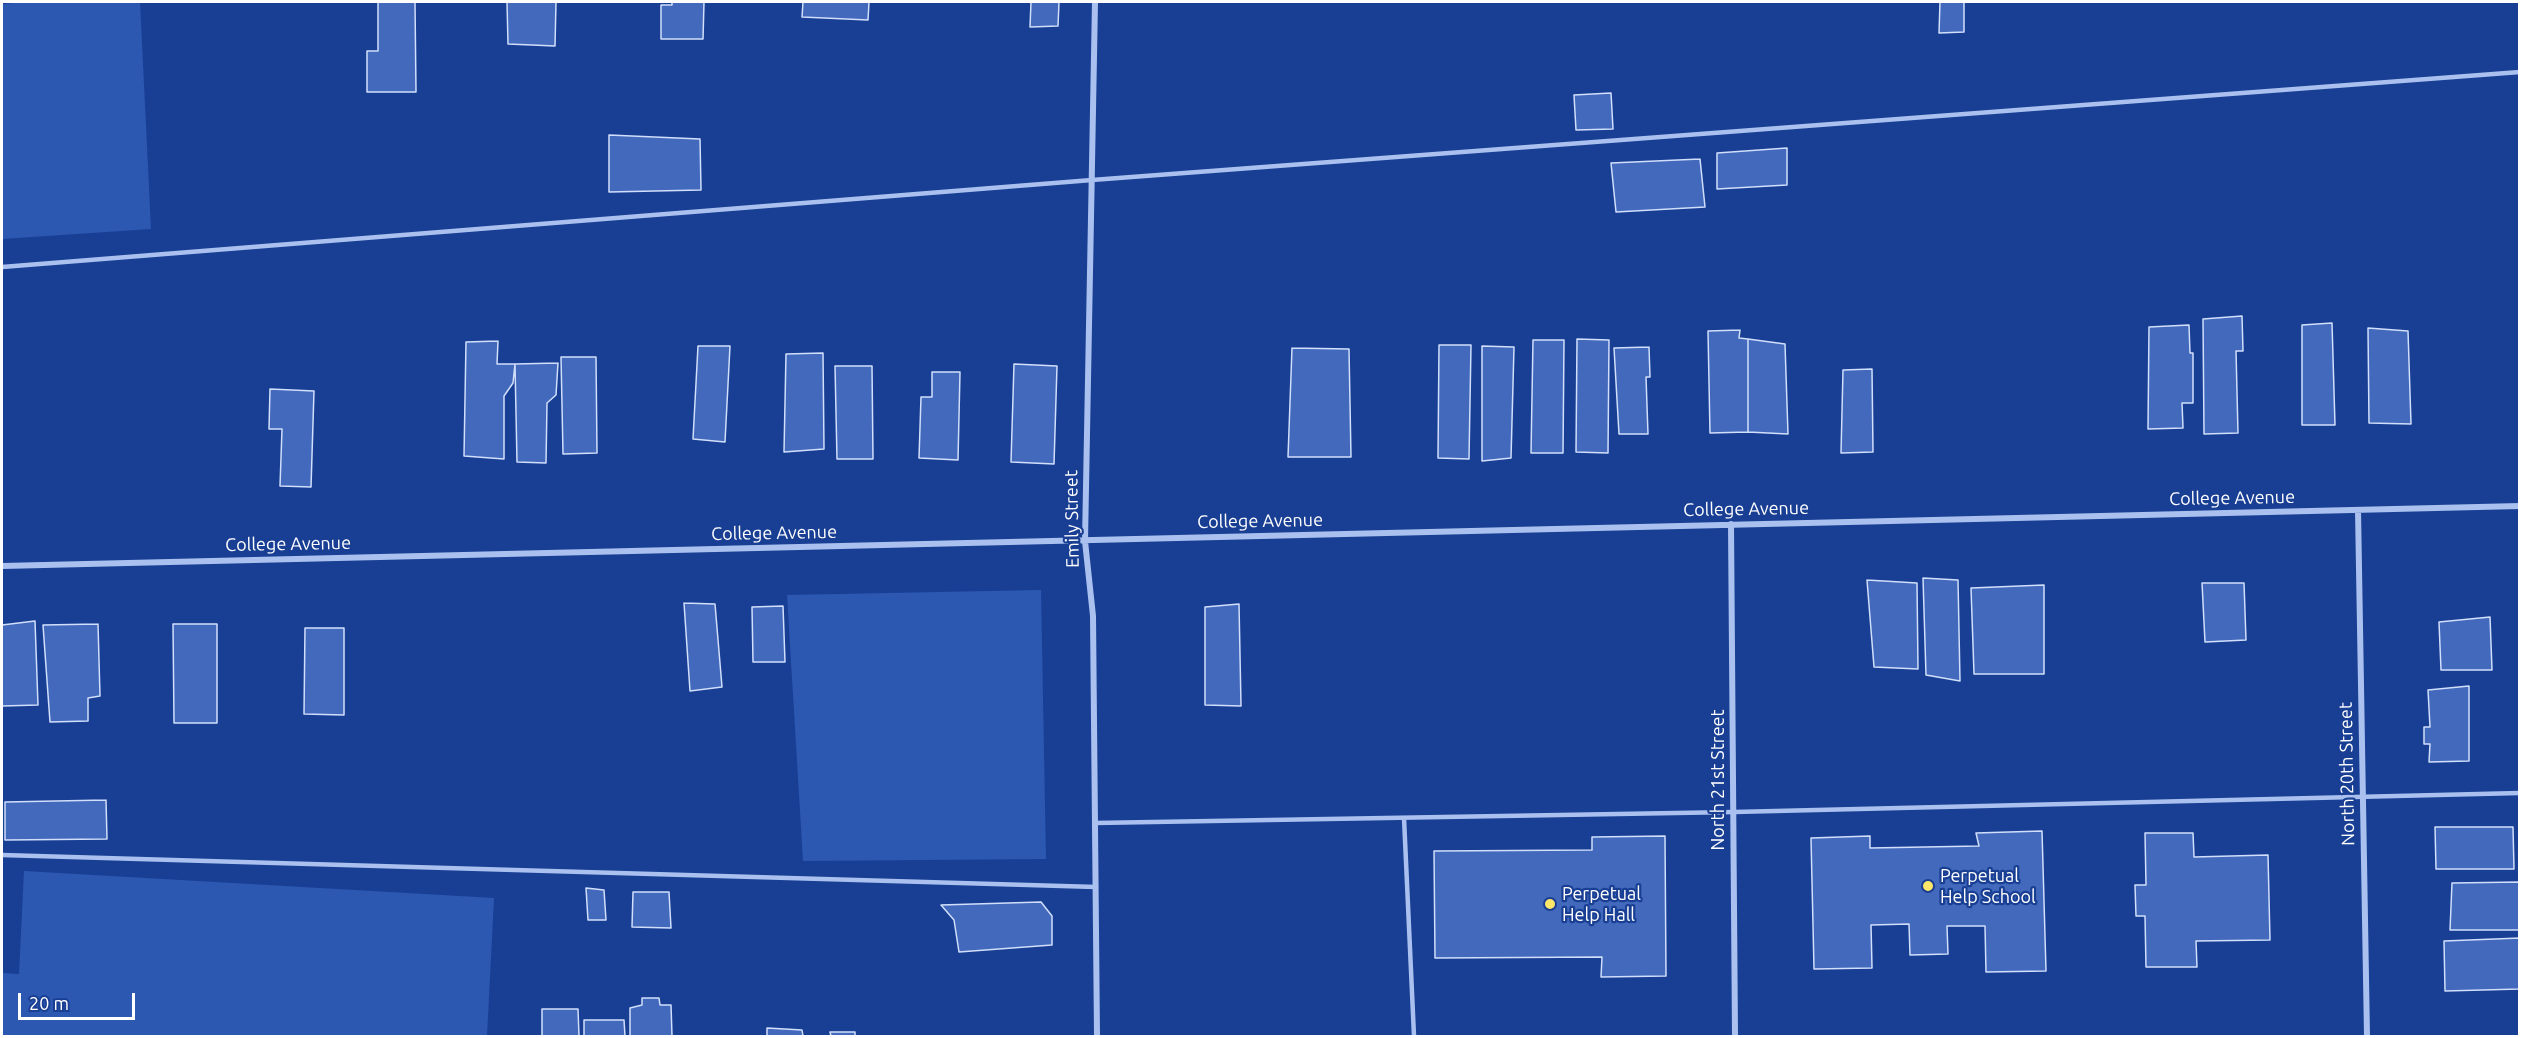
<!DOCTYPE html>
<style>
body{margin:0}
#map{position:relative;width:2521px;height:1038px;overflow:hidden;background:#193f94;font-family:Ubuntu,sans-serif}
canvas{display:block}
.frame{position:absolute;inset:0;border:3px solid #fff;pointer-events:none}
.scale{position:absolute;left:18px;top:993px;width:117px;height:27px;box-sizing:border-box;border:3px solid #fff;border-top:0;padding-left:8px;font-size:18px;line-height:21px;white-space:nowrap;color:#fff;-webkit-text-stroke:4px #193f94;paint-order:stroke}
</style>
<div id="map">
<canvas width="2521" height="1038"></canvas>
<div class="frame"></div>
<div class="scale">20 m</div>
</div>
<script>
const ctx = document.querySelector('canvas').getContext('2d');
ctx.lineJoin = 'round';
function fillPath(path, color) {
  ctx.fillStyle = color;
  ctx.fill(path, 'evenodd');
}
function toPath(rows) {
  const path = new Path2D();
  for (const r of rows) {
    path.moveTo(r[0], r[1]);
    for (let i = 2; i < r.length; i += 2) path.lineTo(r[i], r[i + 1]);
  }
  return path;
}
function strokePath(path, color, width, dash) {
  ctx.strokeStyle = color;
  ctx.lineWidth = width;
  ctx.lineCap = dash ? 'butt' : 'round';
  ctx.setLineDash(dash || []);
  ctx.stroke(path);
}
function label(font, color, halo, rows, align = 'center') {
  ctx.font = font + ' Ubuntu,sans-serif';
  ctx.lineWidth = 4.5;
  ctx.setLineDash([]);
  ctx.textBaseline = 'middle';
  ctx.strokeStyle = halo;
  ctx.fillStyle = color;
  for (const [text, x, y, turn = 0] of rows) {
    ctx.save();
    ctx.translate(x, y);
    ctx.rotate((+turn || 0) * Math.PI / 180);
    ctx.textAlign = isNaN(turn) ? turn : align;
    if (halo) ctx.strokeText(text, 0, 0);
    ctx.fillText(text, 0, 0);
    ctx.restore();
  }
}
const green = toPath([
 [25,2,140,2,151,229,2,239,2,4],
 [1041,590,1046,859,803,861,787,595],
 [24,871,494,898,487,1036,2,1036,2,973,19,974]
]);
const building = toPath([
 [378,2,415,2,416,92,367,92,367,51,378,51,378,2],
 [507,2,556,2,555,46,508,44,507,2],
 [672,2,704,2,703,39,661,39,661,5,672,5,672,2],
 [803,2,869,2,868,20,802,17,803,2],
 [1031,2,1059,2,1058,26,1030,27,1031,2],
 [1940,2,1964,2,1964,32,1939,33,1940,2],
 [1611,93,1613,129,1576,130,1574,95,1611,93],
 [609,135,700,139,701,190,609,192,609,135],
 [1787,148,1787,185,1717,189,1717,153,1787,148],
 [1700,159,1705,207,1616,212,1611,163,1700,159],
 [2242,316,2243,351,2236,351,2238,433,2204,434,2203,319,2242,316],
 [2332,323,2335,425,2302,425,2302,325,2332,323],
 [2189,325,2190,353,2193,353,2193,403,2182,403,2183,428,2148,429,2149,327,2189,325],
 [2368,328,2408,331,2411,424,2369,423,2368,328],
 [1740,330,1739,338,1748,339,1748,432,1710,433,1708,331,1740,330],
 [1577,339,1609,340,1608,453,1576,452,1577,339],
 [1748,339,1785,344,1788,434,1748,432,1748,339],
 [1533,340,1564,340,1563,453,1531,453,1533,340],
 [498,341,497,364,515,364,513,383,504,396,504,459,464,456,466,342,498,341],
 [1439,345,1471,345,1469,459,1438,458,1439,345],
 [698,346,730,346,725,442,693,439,698,346],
 [1482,346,1514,347,1511,458,1482,461,1482,346],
 [1649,347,1650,377,1646,377,1648,434,1619,434,1614,348,1649,347],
 [1292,348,1349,349,1351,457,1288,457,1292,348],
 [823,353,824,449,784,452,786,354,823,353],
 [561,357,596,357,597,453,563,454,561,357],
 [558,363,556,395,547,403,546,463,517,462,515,364,558,363],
 [1014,364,1057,366,1054,464,1011,462,1014,364],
 [835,366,872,366,873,459,837,459,835,366],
 [1872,369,1873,452,1841,453,1843,370,1872,369],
 [932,372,960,372,958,460,919,458,921,397,932,397,932,372],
 [270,389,314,391,311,487,280,486,282,429,269,429,270,389],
 [1923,578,1958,580,1960,681,1926,675,1923,578],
 [1867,580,1917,583,1918,669,1874,667,1867,580],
 [2202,583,2244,583,2246,640,2205,642,2202,583],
 [2044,585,2044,674,1974,674,1971,588,2044,585],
 [684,603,715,604,722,687,690,691,684,603],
 [1239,604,1241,706,1205,705,1205,607,1239,604],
 [783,606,785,662,753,662,752,607,783,606],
 [2490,617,2492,670,2441,670,2439,622,2490,617],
 [35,621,38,705,2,706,2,625,35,621],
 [98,624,100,696,88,698,88,721,50,722,43,625,98,624],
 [173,624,217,624,217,723,174,723,173,624],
 [305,628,344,628,344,715,304,714,305,628],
 [2469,686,2469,761,2429,762,2430,744,2424,744,2424,727,2430,727,2428,690,2469,686],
 [106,800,107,839,5,840,5,802,106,800],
 [2435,827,2513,827,2514,869,2436,869,2435,827],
 [2042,831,2046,971,1986,972,1985,926,1947,926,1948,954,1910,955,1909,924,1871,925,1872,968,1814,969,1811,838,1870,836,1870,848,1979,846,1976,833,2042,831],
 [2145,833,2193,833,2194,857,2268,855,2270,940,2196,941,2197,967,2146,967,2145,916,2136,916,2135,885,2146,885,2145,833],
 [1665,836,1666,976,1601,977,1602,957,1435,958,1434,851,1592,850,1592,837,1665,836],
 [2520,882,2520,930,2450,930,2452,883,2520,882],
 [586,888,604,890,606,920,588,920,586,888],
 [633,892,669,892,671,928,632,927,633,892],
 [1041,902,1052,916,1052,945,959,952,954,920,941,905,1041,902],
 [2520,938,2520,989,2445,991,2444,941,2520,938],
 [642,998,659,998,660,1005,671,1005,672,1036,630,1036,630,1008,642,1005,642,998],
 [542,1009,578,1009,579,1036,542,1036,542,1009],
 [584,1020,624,1020,625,1036,584,1036,584,1020],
 [767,1028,802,1030,803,1036,767,1036,767,1028],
 [830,1032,855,1032,855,1036,831,1036,830,1032]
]);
const lane = toPath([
 [2,267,1092,180,2520,72],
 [1404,818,1414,1036],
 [1095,823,1734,812,2520,793],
 [2,855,1096,887]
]);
const street = toPath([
 [1095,2,1085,541,1093,616,1097,1036],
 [2358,510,2367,1036],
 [1731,524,1735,1036],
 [2,566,2520,506]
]);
const markers = [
 [1928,886,6,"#ffe769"],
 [1550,904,6,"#ffe769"]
];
const streetNames = [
 ["College Avenue",2232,498,-1],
 ["College Avenue",1746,509,-1],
 ["Emily Street",1072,519,-91],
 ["College Avenue",1260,521,-1],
 ["College Avenue",774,533,-1],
 ["College Avenue",288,544,-1],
 ["North 20th Street",2347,774,-91],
 ["North 21st Street",1718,780,-90]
];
const poiNames = [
 ["Perpetual",1940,876],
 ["Help School",1940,897],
 ["Perpetual",1562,894],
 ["Help Hall",1562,915]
];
fillPath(green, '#2c58b2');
fillPath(building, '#4269bb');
strokePath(building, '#d1dffb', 1.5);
strokePath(lane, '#aac1f0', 4.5);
strokePath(street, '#aac1f0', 6);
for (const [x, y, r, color] of markers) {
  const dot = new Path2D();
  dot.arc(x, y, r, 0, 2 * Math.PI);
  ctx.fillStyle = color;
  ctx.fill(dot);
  strokePath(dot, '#193f94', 2);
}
label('18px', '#fff', '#193f94', streetNames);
label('18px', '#fff', '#193f94', poiNames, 'left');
</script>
